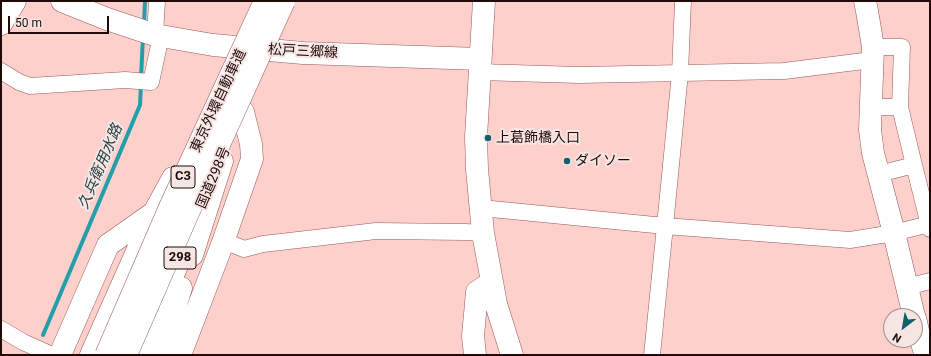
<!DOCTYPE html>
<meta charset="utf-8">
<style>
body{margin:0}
#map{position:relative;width:931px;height:356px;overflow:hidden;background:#fdd0cc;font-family:Roboto,sans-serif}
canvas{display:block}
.frame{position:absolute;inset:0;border:2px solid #210908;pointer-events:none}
.north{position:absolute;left:883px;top:308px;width:40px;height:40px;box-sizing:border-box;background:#f5e6e4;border:1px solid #a08e8c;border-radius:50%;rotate:211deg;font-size:11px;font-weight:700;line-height:16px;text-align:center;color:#210908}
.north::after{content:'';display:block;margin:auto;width:14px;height:18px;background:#116168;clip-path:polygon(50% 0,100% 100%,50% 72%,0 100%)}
.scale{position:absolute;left:8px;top:16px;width:101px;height:18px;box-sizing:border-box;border:2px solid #210908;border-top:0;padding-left:5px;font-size:12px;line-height:14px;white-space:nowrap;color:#210908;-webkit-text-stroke:3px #f5e6e4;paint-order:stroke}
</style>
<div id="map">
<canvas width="931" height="356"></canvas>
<div class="frame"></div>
<div class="north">N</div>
<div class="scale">50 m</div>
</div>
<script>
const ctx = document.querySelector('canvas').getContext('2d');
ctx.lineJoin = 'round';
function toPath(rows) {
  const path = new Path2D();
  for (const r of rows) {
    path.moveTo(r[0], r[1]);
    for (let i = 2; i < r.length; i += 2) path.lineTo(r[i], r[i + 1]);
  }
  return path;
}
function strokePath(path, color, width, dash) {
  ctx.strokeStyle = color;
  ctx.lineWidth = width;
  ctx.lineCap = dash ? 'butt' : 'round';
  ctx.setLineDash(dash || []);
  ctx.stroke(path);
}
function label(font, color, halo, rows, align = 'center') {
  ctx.font = font + ' Roboto,"Noto Sans JP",sans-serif';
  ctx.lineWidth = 4;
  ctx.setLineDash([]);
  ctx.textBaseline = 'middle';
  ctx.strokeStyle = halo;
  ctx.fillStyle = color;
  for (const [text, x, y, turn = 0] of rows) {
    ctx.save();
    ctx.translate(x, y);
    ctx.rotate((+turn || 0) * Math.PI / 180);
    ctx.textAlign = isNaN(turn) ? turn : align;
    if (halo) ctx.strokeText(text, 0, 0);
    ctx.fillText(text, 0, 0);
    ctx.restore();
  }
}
const stream = toPath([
 [144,24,145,1],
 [141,78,143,37],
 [43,335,140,105,141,85]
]);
const street = toPath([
 [155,35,157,1],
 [873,47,902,47,900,107,914,165],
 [1,71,19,82,30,86,125,80,151,82,161,36],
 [479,72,579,75,784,71,872,60],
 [871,107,900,107],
 [879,174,914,165,930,229],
 [481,208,665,226,850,240,894,233,929,224],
 [224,241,244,249,263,244,376,231,465,232,483,233],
 [907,287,930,281],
 [1,329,23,342,52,355],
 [652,355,665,226,680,73,683,1]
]);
const secondary = toPath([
 [62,1,107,19,155,35,213,45,303,53,480,59],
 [484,1,476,137,477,169,483,233,492,282,496,304,512,355],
 [865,1,867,11,873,47,870,130,873,153,894,233,914,316],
 [1,24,15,1],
 [915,318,919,335,926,355],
 [475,355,473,336,477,292,492,282]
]);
const highway = toPath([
 [192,255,222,161],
 [60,355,108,245,155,212],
 [91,355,155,211,173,178],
 [139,355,189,237],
 [157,355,169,326,181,288],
 [180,355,222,245,252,159,251,144,243,112]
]);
const highwayBridge = toPath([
 [106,355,170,207,265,1],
 [126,355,188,213,284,1]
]);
const markers = [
 [488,138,4,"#116168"],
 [567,161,4,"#116168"]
];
const shields = [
 [183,177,24],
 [180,258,32]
];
const shieldNames = [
 ["C3",183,177],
 ["298",180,258]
];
const streetNames = [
 ["松戸三郷線",303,52,3],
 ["東京外環自動車道",219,101,-65],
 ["国道298号",214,178,-67]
];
const poiNames = [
 ["上葛飾橋入口",496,138],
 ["ダイソー",575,161]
];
const waterNames = [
 ["久兵衛用水路",101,167,-67]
];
strokePath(stream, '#239faa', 4);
strokePath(street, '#985854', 17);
strokePath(secondary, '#985854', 23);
strokePath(highway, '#985854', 23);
strokePath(street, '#fff', 16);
strokePath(secondary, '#fff', 22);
strokePath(highway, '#fff', 22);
strokePath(highwayBridge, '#985854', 23, []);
strokePath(highwayBridge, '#fff', 22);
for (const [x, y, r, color] of markers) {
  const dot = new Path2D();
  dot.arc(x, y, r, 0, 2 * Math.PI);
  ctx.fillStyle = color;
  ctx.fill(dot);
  strokePath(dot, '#f5e6e4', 1.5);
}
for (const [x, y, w] of shields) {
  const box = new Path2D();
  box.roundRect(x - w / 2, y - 11, w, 22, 3);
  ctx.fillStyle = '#f5e6e4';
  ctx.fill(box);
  strokePath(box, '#210908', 1);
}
label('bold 13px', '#210908', null, shieldNames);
label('14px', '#210908', '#f5e6e4', streetNames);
label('14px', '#210908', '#f5e6e4', poiNames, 'left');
label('italic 15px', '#274245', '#f5e6e4', waterNames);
</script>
